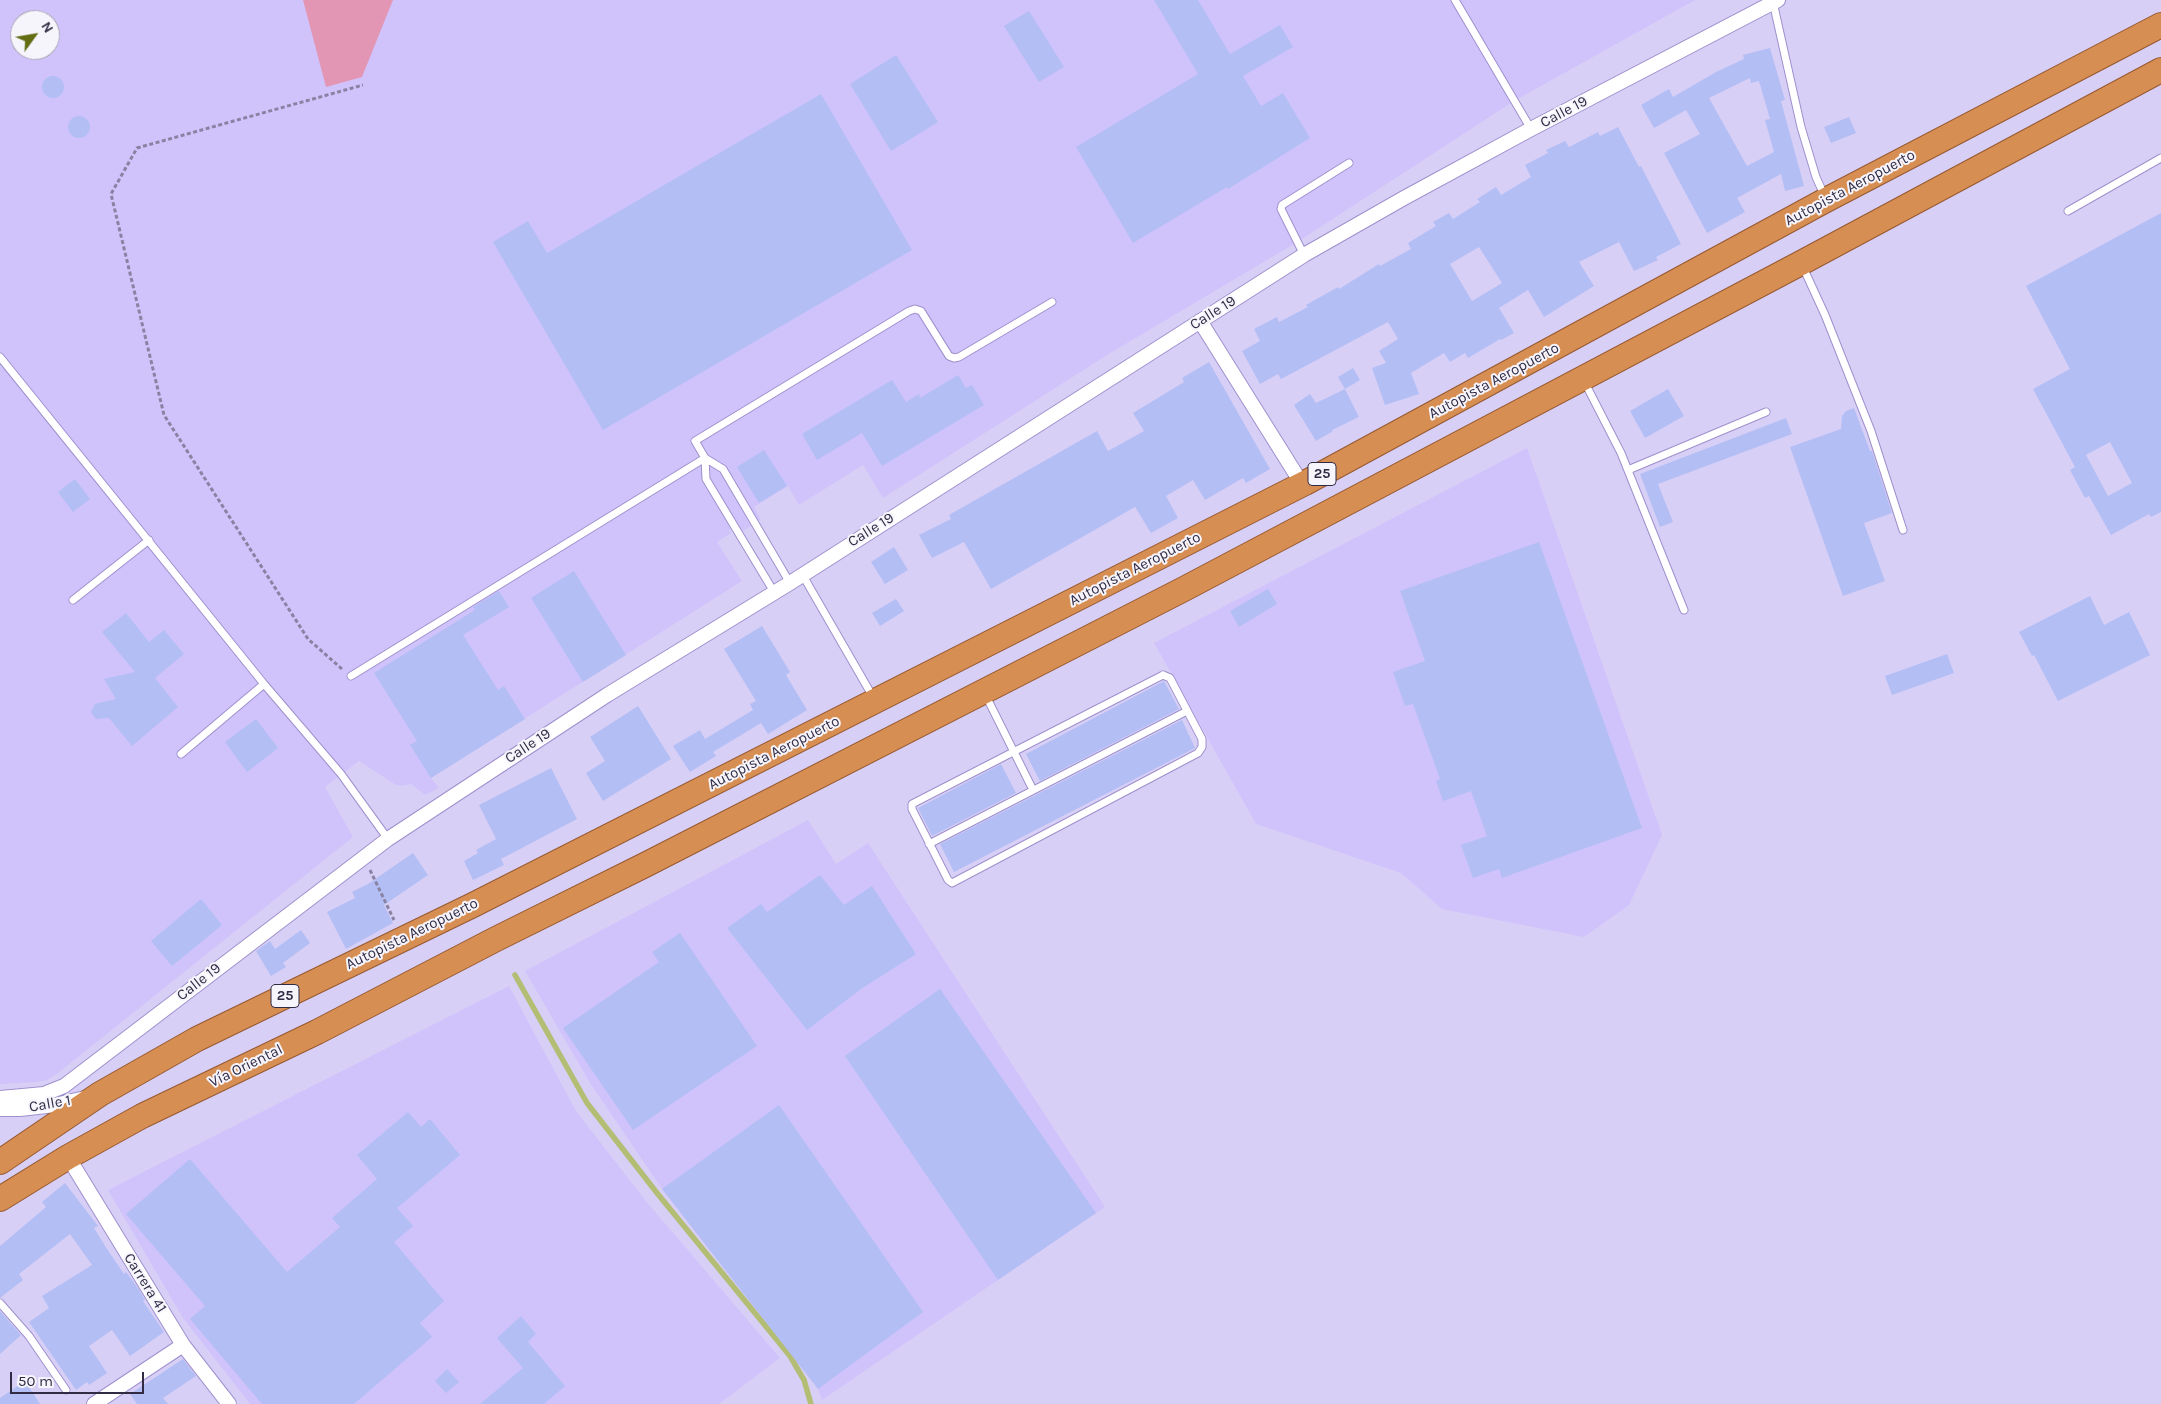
<!DOCTYPE html>
<meta charset="utf-8">
<style>
body{margin:0}
#map{position:relative;width:2161px;height:1404px;overflow:hidden;background:#d8cff6;font-family:Karla,sans-serif}
canvas{display:block}
.north{position:absolute;left:10px;top:10px;width:50px;height:50px;box-sizing:border-box;background:#f6f5fc;border:1px solid #a7a4b2;border-radius:50%;rotate:58deg;font-size:14px;font-weight:700;line-height:20px;text-align:center;color:#312b44}
.north::after{content:'';display:block;margin:auto;width:18px;height:22px;background:#656d14;clip-path:polygon(50% 0,100% 100%,50% 72%,0 100%)}
.scale{position:absolute;left:10px;top:1372px;width:134px;height:22px;box-sizing:border-box;border:2px solid #312b44;border-top:0;padding-left:6px;font-size:15px;line-height:18px;white-space:nowrap;color:#312b44;-webkit-text-stroke:4px #f6f5fc;paint-order:stroke}
</style>
<div id="map">
<canvas width="2161" height="1404"></canvas>
<div class="north">N</div>
<div class="scale">50 m</div>
</div>
<script>
const ctx = document.querySelector('canvas').getContext('2d');
ctx.lineJoin = 'round';
function fillPath(path, color) {
  ctx.fillStyle = color;
  ctx.fill(path, 'evenodd');
}
function toPath(rows) {
  const path = new Path2D();
  for (const r of rows) {
    if (r.length === 3) {
      path.moveTo(r[0] + r[2], r[1]);
      path.arc(r[0], r[1], r[2], 0, 2 * Math.PI);
      continue;
    }
    path.moveTo(r[0], r[1]);
    for (let i = 2; i < r.length; i += 2) path.lineTo(r[i], r[i + 1]);
  }
  return path;
}
function strokePath(path, color, width, dash) {
  ctx.strokeStyle = color;
  ctx.lineWidth = width;
  ctx.lineCap = dash ? 'butt' : 'round';
  ctx.setLineDash(dash || []);
  ctx.stroke(path);
}
function label(font, color, halo, rows, align = 'center') {
  ctx.font = font + ' Karla,sans-serif';
  ctx.lineWidth = 4;
  ctx.setLineDash([]);
  ctx.textBaseline = 'middle';
  ctx.strokeStyle = halo;
  ctx.fillStyle = color;
  for (const [text, x, y, turn = 0] of rows) {
    ctx.save();
    ctx.translate(x, y);
    ctx.rotate((+turn || 0) * Math.PI / 180);
    ctx.textAlign = isNaN(turn) ? turn : align;
    if (halo) ctx.strokeText(text, 0, 0);
    ctx.fillText(text, 0, 0);
    ctx.restore();
  }
}
const built = toPath([
 [0,0,1695,0,1514,101,1299,241,1107,355,883,498,863,465,799,505,788,486,754,507,761,519,743,531,738,524,729,530,731,533,717,542,742,581,431,778,439,788,425,795,411,784,402,786,396,785,359,761,325,787,353,837,58,1073,47,1080,37,1082,0,1084],
 [20,20,50,20,50,50,20,50],
 [1527,448,1662,835,1629,905,1584,937,1442,909,1401,873,1256,824,1154,643],
 [808,820,836,864,868,843,1105,1207,822,1400,818,1389,662,1189,590,1083,525,971],
 [509,986,576,1111,645,1200,780,1358,719,1404,250,1404,183,1318,108,1190]
]);
const green = toPath([
 [303,0,393,0,362,77,326,87]
]);
const stream = toPath([
 [515,975,587,1103,657,1193,790,1356,804,1380,811,1404]
]);
const building = toPath([
 [1154,0,1198,0,1230,54,1280,25,1293,47,1243,76,1261,106,1283,93,1310,138,1228,189,1227,187,1133,243,1076,147,1198,74],
 [1029,11,1064,67,1039,82,1004,26],
 [1770,48,1785,100,1781,101,1804,186,1785,191,1781,174,1737,198,1745,212,1707,233,1664,153,1700,134,1686,110,1654,128,1641,105,1669,89,1673,97,1716,72,1744,59,1743,55],
 [1750,78,1751,83,1759,81,1770,119,1765,120,1774,152,1747,166,1709,98],
 [896,55,938,122,891,151,850,84],
 [53,87,11],
 [821,94,912,250,603,430,493,242,528,221,547,253],
 [79,127,11],
 [1849,117,1856,133,1831,143,1824,127],
 [1618,127,1639,167,1641,166,1681,244,1656,257,1658,260,1634,271,1619,242,1579,262,1594,286,1544,317,1528,290,1499,308,1514,333,1501,340,1500,339,1468,358,1465,353,1450,362,1444,353,1411,373,1419,394,1385,405,1372,368,1386,363,1379,351,1398,339,1388,322,1281,379,1278,374,1260,384,1242,351,1260,341,1254,329,1277,317,1279,322,1308,307,1306,305,1338,287,1339,289,1379,264,1380,266,1411,249,1408,243,1436,226,1433,222,1449,213,1453,219,1480,202,1477,199,1496,187,1501,195,1531,177,1525,165,1548,153,1546,150,1565,141,1569,147,1598,132,1600,136],
 [1479,247,1502,283,1472,301,1450,264],
 [2161,213,2161,512,2151,517,2149,514,2111,535,2089,496,2085,498,2070,470,2075,467,2033,389,2070,369,2026,286],
 [2110,442,2132,483,2108,496,2086,455],
 [1209,362,1270,469,1246,483,1243,478,1205,500,1193,480,1166,496,1178,518,1151,533,1135,507,991,589,964,542,932,558,919,535,951,519,949,515,1097,431,1108,451,1144,431,1133,413,1184,382,1182,378],
 [1353,368,1360,380,1345,389,1338,377],
 [958,375,966,388,972,385,984,405,882,466,862,433,817,460,802,434,892,380,906,402,919,394,920,398],
 [1345,389,1359,417,1332,430,1333,431,1316,441,1294,405,1310,394,1316,403],
 [1668,389,1684,416,1645,438,1630,411],
 [1854,408,1870,451,1872,451,1892,513,1864,523,1885,581,1843,596,1790,447,1841,429,1842,416,1846,411],
 [1786,418,1792,434,1658,484,1673,522,1660,527,1640,474],
 [764,450,787,486,759,503,737,467],
 [75,479,90,499,73,512,58,492],
 [1539,542,1642,828,1502,878,1499,869,1473,878,1461,845,1487,836,1471,791,1443,801,1436,781,1440,779,1413,704,1405,706,1393,672,1425,661,1400,591],
 [894,547,908,570,885,584,871,562],
 [574,571,626,655,583,682,531,598],
 [1268,589,1277,604,1239,627,1230,611],
 [499,591,509,607,463,635,498,690,504,686,525,719,431,778,410,745,417,741,374,673,475,610,473,607],
 [2090,596,2104,625,2129,612,2150,655,2058,701,2034,655,2032,656,2019,632],
 [896,599,904,611,880,626,872,613],
 [126,613,149,642,164,630,184,654,155,678,178,707,132,746,109,718,96,719,91,712,95,704,116,699,104,679,135,672,102,632],
 [762,626,790,672,786,675,807,710,768,734,761,723,713,752,716,756,690,772,673,746,700,730,705,739,753,710,750,704,756,701,724,649],
 [1947,654,1954,673,1892,695,1885,676],
 [1164,681,1179,709,1040,781,1026,754],
 [638,706,671,759,603,801,586,773,605,761,590,737],
 [256,719,278,748,247,772,225,742],
 [1182,720,1195,748,954,872,940,844],
 [1001,764,1016,793,932,836,918,808],
 [551,768,577,819,501,859,504,865,473,880,464,861,478,853,476,850,496,839,479,805],
 [413,853,428,875,384,905,393,923,346,949,327,912,355,898,352,892,368,884],
 [820,875,844,905,872,886,916,954,861,989,807,1030,727,928,761,904,767,912],
 [201,899,222,925,172,966,151,941],
 [301,930,310,943,283,963,286,967,271,976,256,951,270,941,275,949],
 [680,933,757,1046,633,1130,563,1028,659,962,652,952],
 [940,989,1096,1213,998,1280,845,1056],
 [779,1105,923,1312,818,1389,662,1189],
 [408,1112,421,1127,430,1119,460,1155,397,1208,413,1226,394,1242,444,1301,420,1323,432,1337,354,1404,262,1404,190,1319,205,1306,126,1214,190,1159,287,1272,340,1227,332,1218,377,1179,357,1155],
 [65,1183,98,1226,94,1228,107,1249,124,1274,126,1272,138,1288,145,1300,143,1301,164,1332,130,1356,112,1330,89,1346,107,1373,89,1385,87,1382,76,1390,29,1322,49,1308,42,1296,92,1265,70,1234,19,1274,23,1280,0,1298,0,1246,46,1207,42,1202],
 [0,1311,21,1335,0,1354],
 [521,1316,536,1334,528,1342,565,1386,544,1404,480,1404,523,1368,497,1338],
 [183,1359,196,1376,163,1398,168,1404,137,1404,130,1394],
 [447,1369,459,1382,446,1393,435,1381],
 [25,1381,40,1404,0,1404,0,1398]
]);
const path = toPath([
 [342,669,308,639,164,415,111,194,137,148,363,85],
 [370,870,394,920]
]);
const service = toPath([
 [1455,0,1531,129],
 [1773,2,1801,127,1816,177,1825,197],
 [2068,211,2161,158],
 [1304,255,1281,209,1282,205,1349,163],
 [1802,265,1825,315,1871,431,1903,530],
 [0,357,264,684,341,774,388,839],
 [1584,381,1621,453,1684,610],
 [1628,470,1766,412],
 [802,574,873,697],
 [774,592,706,479,705,458,723,469,790,583],
 [73,600,149,540],
 [1163,675,1170,678,1202,739,1202,747,1198,753,952,883,948,880,912,809,912,804,1163,675],
 [351,676,705,458,695,441,909,311,915,309,921,311,949,356,954,358,959,357,1052,302],
 [985,694,1033,790],
 [181,754,264,684],
 [929,844,1187,711],
 [0,1303,29,1336,66,1390]
]);
const minor = toPath([
 [1200,321,1302,484],
 [0,1098,44,1094,64,1086,388,839,607,695,790,583,1304,255,1404,198,1531,129,1778,0],
 [0,1109,20,1109,55,1105,85,1098],
 [68,1157,183,1345,229,1404],
 [94,1404,183,1345]
]);
const trunk = toPath([
 [0,1162,100,1094,197,1039,473,905,1305,483,1826,200,2161,25],
 [0,1199,68,1157,142,1116,317,1032,496,939,645,865,1184,589,1801,263,2161,70]
]);
const shields = [
 [1322,474,28],
 [285,996,28]
];
const shieldNames = [
 ["25",1322,474],
 ["25",285,996]
];
const streetNames = [
 ["Calle 19",1564,112,-28],
 ["Autopista Aeropuerto",1850,188,-28],
 ["Calle 19",1213,313,-32],
 ["Autopista Aeropuerto",1494,381,-28],
 ["Calle 19",871,530,-32],
 ["Autopista Aeropuerto",1135,569,-27],
 ["Calle 19",528,746,-33],
 ["Autopista Aeropuerto",774,753,-27],
 ["Autopista Aeropuerto",412,934,-26],
 ["Calle 19",199,982,-38],
 ["Vía Oriental",246,1066,-26],
 ["Calle 1",50,1104,-10],
 ["Carrera 41",145,1283,58]
];
fillPath(built, '#d0c3fc');
fillPath(green, '#e296b3');
strokePath(stream, '#b3be74', 5.5);
fillPath(building, '#b3bef5');
strokePath(service, '#9f90cd', 9);
strokePath(minor, '#9f90cd', 16);
strokePath(trunk, '#965931', 26);
strokePath(path, '#8982a2', 3, [4, 2.5]);
strokePath(service, '#fff', 7);
strokePath(minor, '#fff', 14);
strokePath(trunk, '#d78e52', 24);
for (const [x, y, w] of shields) {
  const box = new Path2D();
  box.roundRect(x - w / 2, y - 11.5, w, 23, 4);
  ctx.fillStyle = '#f6f5fc';
  ctx.fill(box);
  strokePath(box, '#312b44', 1);
}
label('bold 14px', '#312b44', null, shieldNames);
label('15px', '#312b44', '#f6f5fc', streetNames);
</script>
